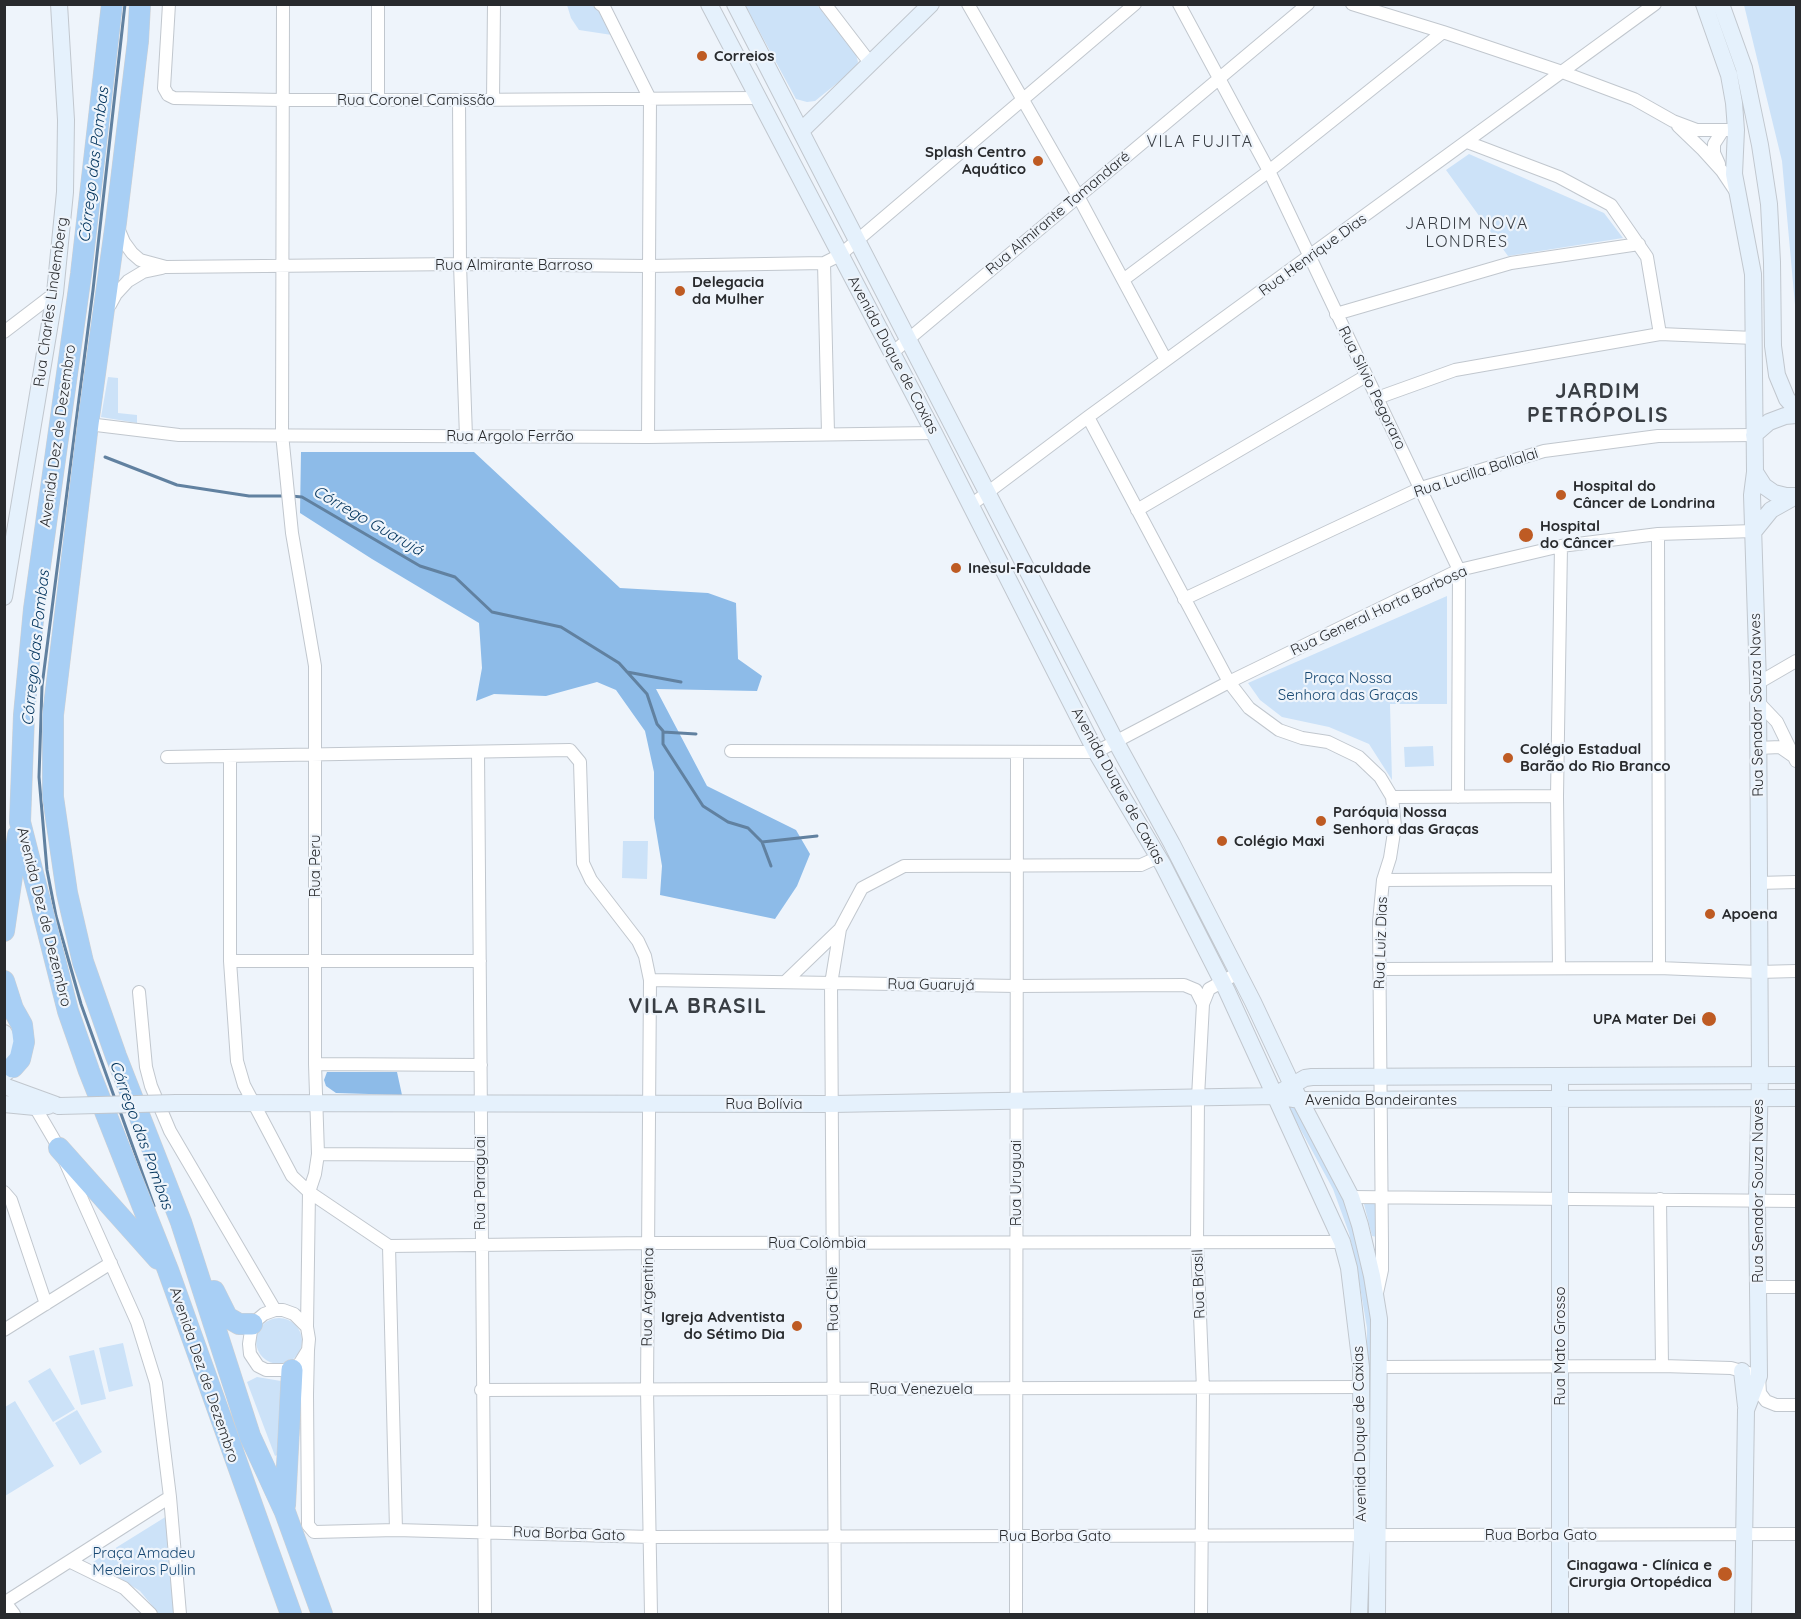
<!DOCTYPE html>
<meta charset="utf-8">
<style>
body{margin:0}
#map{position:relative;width:1801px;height:1619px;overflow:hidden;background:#eef4fb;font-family:Quicksand,sans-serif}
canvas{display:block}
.frame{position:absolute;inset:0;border:6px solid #282a2d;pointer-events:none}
</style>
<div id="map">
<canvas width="1801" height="1619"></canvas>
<div class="frame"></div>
</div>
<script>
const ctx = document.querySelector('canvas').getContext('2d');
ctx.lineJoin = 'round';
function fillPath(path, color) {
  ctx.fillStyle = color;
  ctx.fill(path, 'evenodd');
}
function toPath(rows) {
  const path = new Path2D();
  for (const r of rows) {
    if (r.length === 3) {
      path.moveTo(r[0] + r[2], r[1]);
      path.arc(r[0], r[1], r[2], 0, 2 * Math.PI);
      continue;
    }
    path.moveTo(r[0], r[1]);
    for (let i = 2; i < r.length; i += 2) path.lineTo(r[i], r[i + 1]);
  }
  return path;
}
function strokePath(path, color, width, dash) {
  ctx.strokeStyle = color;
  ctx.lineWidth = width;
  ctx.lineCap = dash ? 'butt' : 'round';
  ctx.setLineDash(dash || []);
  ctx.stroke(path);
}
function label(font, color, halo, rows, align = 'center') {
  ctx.font = font + ' Quicksand,sans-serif';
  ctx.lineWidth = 4.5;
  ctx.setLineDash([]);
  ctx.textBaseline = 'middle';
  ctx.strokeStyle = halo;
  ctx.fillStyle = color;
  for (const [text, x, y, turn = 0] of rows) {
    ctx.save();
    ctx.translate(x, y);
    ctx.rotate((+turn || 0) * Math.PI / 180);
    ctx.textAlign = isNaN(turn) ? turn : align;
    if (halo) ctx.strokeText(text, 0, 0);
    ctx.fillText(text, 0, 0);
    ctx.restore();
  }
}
const green = toPath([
 [567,5,591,5,600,10,612,35,579,30,571,18],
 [745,5,817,5,856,54,858,62,856,68,815,101,807,102,796,99],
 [1744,5,1796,5,1796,316,1782,161],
 [1469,154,1604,213,1623,238,1508,256,1446,170],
 [108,377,118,378,118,413,137,415,137,423,101,417],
 [1447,596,1447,704,1390,704,1392,780,1369,744,1329,727,1282,717,1260,700,1248,683],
 [1433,746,1434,766,1405,767,1404,747],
 [623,841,648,841,647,879,622,878],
 [1285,1101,1298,1103,1351,1208,1374,1328,1375,1468,1367,1519,1367,1328,1356,1263,1349,1233,1333,1189],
 [1370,1201,1377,1204,1377,1237,1372,1236,1364,1204],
 [279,1341,23],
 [123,1343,133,1386,109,1392,99,1348],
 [94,1350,106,1399,81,1405,69,1356],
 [50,1368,75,1409,53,1422,28,1381],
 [257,1377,287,1382,281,1453,275,1456,247,1382],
 [15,1401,54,1466,5,1496,5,1407],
 [77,1410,102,1452,80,1465,55,1423],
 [167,1516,175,1614,159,1614,140,1591,93,1562]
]);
const forest = toPath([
 [301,452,474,452,620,588,708,593,736,603,738,659,762,676,757,691,656,689,707,786,796,830,810,854,797,886,775,919,660,895,662,866,654,818,654,772,645,731,616,690,597,682,546,696,494,694,476,701,482,668,479,623,372,559,300,513],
 [327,1072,397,1072,402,1095,336,1093,326,1086,324,1080]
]);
const stream = toPath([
 [105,457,177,485,249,496,284,496],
 [291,496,302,497,420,566,455,577,492,612,561,627,619,663,647,694,657,724,663,731,663,744,703,806,728,822,748,828,762,842,771,866],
 [627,672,681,682],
 [663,732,696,734],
 [762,842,817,836],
 [115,1099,81,1004,56,916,47,870,39,777,42,686,93,290,125,4],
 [120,1111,154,1206]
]);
const street = toPath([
 [169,4,164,88,168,95,174,98,282,100,459,100,757,98],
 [283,4,282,434,292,533,315,666,315,1064,318,1154,315,1174,309,1192,307,1327],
 [378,4,378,100],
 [600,4,604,7,650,99,648,437],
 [825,4,871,64],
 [968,4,1078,196,1166,360],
 [1179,4,1269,171,1459,570,1458,797],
 [1352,4,1443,32,1562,72,1634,99,1673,121,1697,130,1736,130],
 [459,100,460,264,466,437],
 [493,100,494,4],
 [1678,126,1703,150,1722,171,1736,192],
 [1467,142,1559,177,1611,205,1647,257,1660,334],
 [1719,164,1714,153,1714,144,1723,130],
 [118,228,124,242,132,253,140,260,166,267,460,264,648,266,824,263,840,255,1135,4],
 [824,263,828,433],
 [1123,280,1269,171,1443,32],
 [110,305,116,294,128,281,143,272,162,268],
 [1336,314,1511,263,1639,244],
 [4,332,55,293],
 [892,353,1308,4],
 [1377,398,1455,370,1660,334,1754,338],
 [1088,417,1229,682,1249,708,1279,730,1302,738,1328,742,1359,757,1380,777,1392,797,1395,826,1390,858,1383,880,1379,922,1382,1244,1382,1270,1377,1293],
 [88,424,179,435,648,437,934,433],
 [971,505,1088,417,1655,4],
 [1137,510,1366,376],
 [1658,534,1659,968],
 [1184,599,1421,488,1544,451,1658,436,1754,435],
 [1758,683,1796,661],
 [1758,702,1777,722,1796,761],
 [1758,748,1780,747,1793,756],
 [731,751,1096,752,1229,682,1459,570,1561,546,1658,534,1754,531],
 [478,752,485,1614],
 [167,757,570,750,580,762,583,863,591,880,638,941,645,956,650,980,647,1390,651,1614],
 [230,757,230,961,237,1061,244,1085,292,1176,309,1192,389,1246,649,1243,1342,1242],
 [1392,797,1557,796],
 [1383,880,1557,879],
 [1758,883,1796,882],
 [230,961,480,961],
 [1559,968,1557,796,1561,546],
 [1379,969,1659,968,1758,972,1796,971],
 [650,980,1017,986,1184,985,1196,990,1203,1004],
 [785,982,840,929],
 [139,992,146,1067,151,1086,170,1131,275,1310],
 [315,1064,481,1065],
 [35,1107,59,1148,137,1322,156,1383,170,1497,180,1614],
 [318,1154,480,1155],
 [4,1192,11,1200,46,1304],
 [1351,1197,1796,1201],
 [1660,1199,1662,1366],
 [389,1246,396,1530],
 [1758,1287,1796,1287],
 [4,1330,111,1263],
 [308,1350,300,1363,292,1370,266,1370,258,1366,250,1354,249,1344,252,1324,264,1314,275,1310,283,1310,294,1314,307,1327,309,1339,308,1350,307,1394,308,1525,314,1532,396,1530,651,1537,1796,1534],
 [1380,1367,1662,1366,1731,1368,1759,1376,1760,1393,1766,1401,1776,1405,1796,1405],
 [481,1390,1361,1387],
 [71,1562,124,1588,151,1614],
 [5,1602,14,1614],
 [4,1603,170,1497],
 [835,1614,831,984,840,929,862,888,904,866,1141,865,1152,860,1157,853],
 [1016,1614,1017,752],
 [1201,1614,1203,1389,1197,1242,1198,1097,1203,1004,1209,989,1238,973]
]);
const secondary = toPath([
 [709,4,934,433,1096,752,1163,865,1227,991,1342,1242,1349,1268,1361,1367,1362,1536,1359,1614],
 [735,4,1116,742,1172,844,1253,1002,1292,1085,1351,1197,1360,1225,1372,1276,1379,1319,1377,1614],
 [1704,4,1729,75,1734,103,1736,130,1734,174,1753,274,1755,472,1752,495,1758,683,1760,1076,1757,1200,1759,1376,1746,1410,1743,1614],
 [1721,4,1744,68,1760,145,1769,204,1772,262,1773,346,1777,375,1787,399,1796,409],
 [801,131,931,4],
 [1754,435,1769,422,1785,416,1796,415],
 [1755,472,1764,486,1774,493,1786,496,1796,496],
 [1754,531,1771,510,1796,496],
 [4,597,55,293,65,192,66,120,59,4],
 [4,1033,13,1057,13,1067,4,1074],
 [1560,1077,1560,1614],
 [4,1086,59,1106],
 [1282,1091,1305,1078,1312,1077,1796,1075],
 [176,1103,832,1104,1276,1096,1300,1100,1796,1098],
 [4,1104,35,1107,48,1106],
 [1742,1371,1746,1406]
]);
const highway = toPath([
 [112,4,81,274,34,609,24,715,20,822,68,1011,89,1071,168,1270,291,1614],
 [140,4,138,41,116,222,88,424,53,715,53,797,67,893,83,962,116,1056,181,1222,250,1436,285,1512,322,1614],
 [4,931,18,835],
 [4,981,13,1009,22,1025,24,1042,20,1059,13,1067],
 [59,1148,158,1259],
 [214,1291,227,1317,239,1324,252,1324],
 [285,1505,292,1370]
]);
const secondaryBridge = toPath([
 [59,1106,176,1103]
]);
const markers = [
 [702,56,6,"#be5b23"],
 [1038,161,6,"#be5b23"],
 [680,291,6,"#be5b23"],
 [1561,495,6,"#be5b23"],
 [1526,535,8,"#be5b23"],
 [956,568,6,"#be5b23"],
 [1508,758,6,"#be5b23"],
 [1321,821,6,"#be5b23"],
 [1222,841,6,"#be5b23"],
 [1710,914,6,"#be5b23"],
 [1709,1019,8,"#be5b23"],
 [797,1326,6,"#be5b23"],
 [1725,1574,8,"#be5b23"]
];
const poiNames = [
 ["Correios",714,56],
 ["Splash Centro",1026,152,"right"],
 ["Aquático",1026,169,"right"],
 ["Delegacia",692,282],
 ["da Mulher",692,299],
 ["Hospital do",1573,486],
 ["Câncer de Londrina",1573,503],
 ["Hospital",1540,526],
 ["do Câncer",1540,543],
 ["Inesul-Faculdade",968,568],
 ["Colégio Estadual",1520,749],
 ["Barão do Rio Branco",1520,766],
 ["Paróquia Nossa",1333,812],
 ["Senhora das Graças",1333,829],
 ["Colégio Maxi",1234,841],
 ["Apoena",1722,914],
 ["UPA Mater Dei",1696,1019,"right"],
 ["Igreja Adventista",785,1317,"right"],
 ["do Sétimo Dia",785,1334,"right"],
 ["Cinagawa - Clínica e",1712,1565,"right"],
 ["Cirurgia Ortopédica",1712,1582,"right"]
];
const streetNames = [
 ["Rua Coronel Camissão",416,100],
 ["Rua Almirante Tamandaré",1058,213,-40],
 ["Rua Henrique Dias",1313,255,-36],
 ["Rua Almirante Barroso",514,265],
 ["Rua Charles Lindemberg",51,302,-82],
 ["Avenida Duque de Caxias",893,355,62],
 ["Rua Silvio Pegoraro",1372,388,64],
 ["Avenida Dez de Dezembro",58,436,-82],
 ["Rua Argolo Ferrão",510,436],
 ["Rua Lucilla Ballalai",1476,473,-18],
 ["Rua General Horta Barbosa",1379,611,-25],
 ["Rua Senador Souza Naves",1757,705,-91],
 ["Avenida Duque de Caxias",1118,786,61],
 ["Rua Peru",315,866,-90],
 ["Avenida Dez de Dezembro",44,917,76],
 ["Rua Luiz Dias",1381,943,-88],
 ["Rua Guarujá",931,985,1],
 ["Avenida Bandeirantes",1381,1100],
 ["Rua Bolívia",764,1104],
 ["Rua Paraguai",480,1183,-90],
 ["Rua Uruguai",1016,1183,-90],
 ["Rua Senador Souza Naves",1758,1191,-90],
 ["Rua Colômbia",817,1243],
 ["Rua Brasil",1199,1284,-92],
 ["Rua Argentina",648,1297,-89],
 ["Rua Chile",833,1299,-91],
 ["Rua Mato Grosso",1560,1346,-90],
 ["Avenida Dez de Dezembro",204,1375,71],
 ["Rua Venezuela",921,1389],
 ["Avenida Duque de Caxias",1360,1434,-91],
 ["Rua Borba Gato",569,1534,2],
 ["Rua Borba Gato",1541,1535],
 ["Rua Borba Gato",1055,1536]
];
const parkNames = [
 ["Praça Nossa",1348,678],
 ["Senhora das Graças",1348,695],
 ["Praça Amadeu",144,1553],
 ["Medeiros Pullin",144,1570]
];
const neighbourhoodNames = [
 ["VILA FUJITA",1200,142],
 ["JARDIM NOVA",1467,224],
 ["LONDRES",1467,242]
];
const waterNames = [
 ["Córrego das Pombas",94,165,-83],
 ["Córrego Guarujá",368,521,30],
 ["Córrego das Pombas",36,648,-84],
 ["Córrego das Pombas",141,1135,70]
];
const districtNames = [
 ["JARDIM",1598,392],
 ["PETRÓPOLIS",1598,416],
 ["VILA BRASIL",698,1007]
];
fillPath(green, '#cce2f8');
fillPath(forest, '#8dbbe8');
strokePath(stream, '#6181a0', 3);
strokePath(street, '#c1c7ce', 14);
strokePath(secondary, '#c1c7ce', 18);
strokePath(highway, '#d0d0d1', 22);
strokePath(street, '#fff', 12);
strokePath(secondary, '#e5f1fc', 16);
strokePath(highway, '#a8cff5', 21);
strokePath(secondaryBridge, '#c1c7ce', 18, []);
strokePath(secondaryBridge, '#e5f1fc', 16);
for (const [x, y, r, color] of markers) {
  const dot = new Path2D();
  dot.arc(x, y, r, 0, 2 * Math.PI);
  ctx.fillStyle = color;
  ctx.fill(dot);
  strokePath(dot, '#eef4fb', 2);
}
label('bold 15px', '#282a2d', '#eef4fb', poiNames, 'left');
label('15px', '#282a2d', '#eef4fb', streetNames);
label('15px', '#174872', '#eef4fb', parkNames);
ctx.letterSpacing = '1.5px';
label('16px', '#393e44', '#eef4fb', neighbourhoodNames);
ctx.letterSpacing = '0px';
label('italic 16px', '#00335c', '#eef4fb', waterNames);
ctx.letterSpacing = '1.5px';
label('bold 21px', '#393e44', '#eef4fb', districtNames);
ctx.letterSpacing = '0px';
</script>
